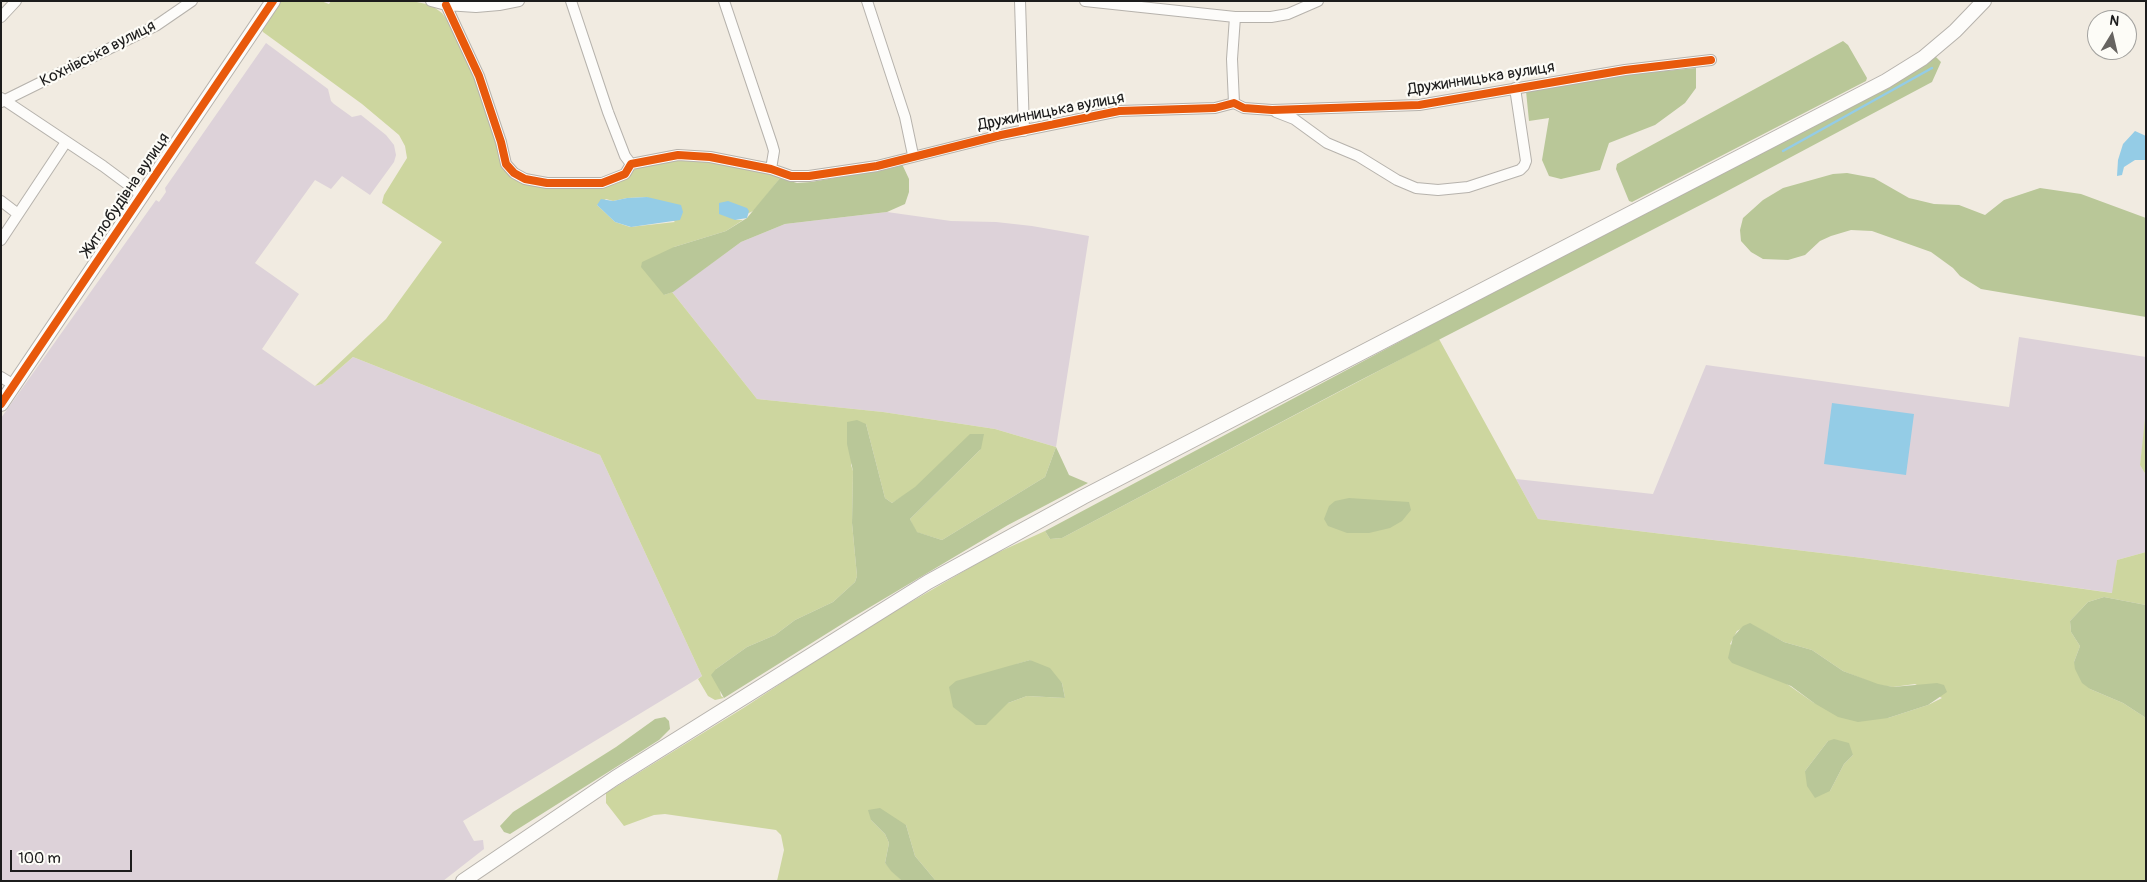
<!DOCTYPE html>
<meta charset="utf-8">
<style>
body{margin:0}
#map{position:relative;width:2147px;height:882px;overflow:hidden;background:#f1ebe1;font-family:Pangolin,sans-serif}
canvas{display:block}
.frame{position:absolute;inset:0;border:2px solid #1c1c1c;pointer-events:none}
.north{position:absolute;left:2087px;top:10px;width:50px;height:50px;box-sizing:border-box;background:#fdfcf7;border:1px solid #a3a29f;border-radius:50%;rotate:9deg;font-size:14px;font-weight:700;line-height:20px;text-align:center;color:#1c1c1c}
.north::after{content:'';display:block;margin:auto;width:18px;height:22px;background:#676461;clip-path:polygon(50% 0,100% 100%,50% 72%,0 100%)}
.scale{position:absolute;left:10px;top:850px;width:122px;height:22px;box-sizing:border-box;border:2px solid #1c1c1c;border-top:0;padding-left:6px;font-size:15px;line-height:18px;white-space:nowrap;color:#1c1c1c;-webkit-text-stroke:4px #fdfcf7;paint-order:stroke}
</style>
<div id="map">
<canvas width="2147" height="882"></canvas>
<div class="frame"></div>
<div class="north">N</div>
<div class="scale">100 m</div>
</div>
<script>
const ctx = document.querySelector('canvas').getContext('2d');
ctx.lineJoin = 'round';
function fillPath(path, color) {
  ctx.fillStyle = color;
  ctx.fill(path, 'evenodd');
}
function toPath(rows) {
  const path = new Path2D();
  for (const r of rows) {
    path.moveTo(r[0], r[1]);
    for (let i = 2; i < r.length; i += 2) path.lineTo(r[i], r[i + 1]);
  }
  return path;
}
function strokePath(path, color, width, dash) {
  ctx.strokeStyle = color;
  ctx.lineWidth = width;
  ctx.lineCap = dash ? 'butt' : 'round';
  ctx.setLineDash(dash || []);
  ctx.stroke(path);
}
function label(font, color, halo, rows, align = 'center') {
  ctx.font = font + ' Pangolin,sans-serif';
  ctx.lineWidth = 4.5;
  ctx.setLineDash([]);
  ctx.textBaseline = 'middle';
  ctx.strokeStyle = halo;
  ctx.fillStyle = color;
  for (const [text, x, y, turn = 0] of rows) {
    ctx.save();
    ctx.translate(x, y);
    ctx.rotate((+turn || 0) * Math.PI / 180);
    ctx.textAlign = isNaN(turn) ? turn : align;
    if (halo) ctx.strokeText(text, 0, 0);
    ctx.fillText(text, 0, 0);
    ctx.restore();
  }
}
const industrial = toPath([
 [266,43,328,89,331,101,334,104,352,117,361,115,386,135,394,145,396,155,394,162,370,195,342,176,331,189,315,180,255,263,299,294,262,349,315,386,322,384,353,357,600,455,702,676,463,821,474,841,483,840,484,849,443,881,1,881,1,418,156,200,159,202,166,192,165,188],
 [887,212,951,221,996,222,1032,226,1089,236,1056,447,995,429,883,412,757,399,672,292,741,242,785,224],
 [2019,337,2146,357,2146,419,2140,465,2146,475,2146,552,2117,560,2113,593,1863,558,1538,519,1516,479,1653,494,1706,365,2009,407]
]);
const green = toPath([
 [269,1,321,1,329,4,331,1,412,1,431,5,442,13,457,33,514,177,528,185,544,187,613,185,621,181,636,168,680,158,722,163,764,171,780,178,755,210,735,220,743,220,726,231,674,247,664,295,672,292,757,399,883,412,995,429,1056,447,1045,477,942,540,916,532,910,519,981,449,892,503,885,498,866,424,851,465,853,471,852,523,857,576,855,582,833,602,795,620,775,635,747,647,716,669,721,696,724,698,715,700,708,696,698,679,702,676,600,455,353,357,322,384,315,386,386,319,442,242,382,203,384,195,407,158,405,146,399,135,362,104,263,32,261,28],
 [647,197,675,222,630,227,615,222,597,205,606,199,613,201,627,198],
 [1439,339,1538,519,1863,558,2112,593,2117,560,2146,552,2146,605,2104,597,2088,602,2070,621,2071,632,2080,646,2074,662,2090,689,2123,703,2146,718,2146,881,936,881,915,856,906,825,871,820,885,834,889,843,885,863,902,881,777,881,784,850,781,835,776,830,665,814,654,815,624,826,606,803,606,793,745,707,861,631,990,556,1045,531,1050,539,1062,538],
 [1750,624,1784,642,1812,650,1843,671,1878,685,1893,687,1915,684,1942,698,1928,705,1888,718,1814,703,1730,644,1737,631],
 [1030,660,1062,683,1065,698,1027,696,1008,703,1017,664],
 [1828,741,1853,755,1844,764,1830,791,1805,771],
 [2145,419,2146,419,2146,475,2140,465]
]);
const forest = toPath([
 [1843,41,1848,45,1867,78,1866,81,1632,202,1629,201,1616,169,1617,164],
 [1935,56,1941,62,1932,82,1716,197,1353,384,1062,538,1050,539,1045,531],
 [1696,68,1696,88,1685,103,1655,125,1609,143,1600,170,1561,179,1549,176,1542,160,1549,118,1529,121,1526,91,1563,81],
 [902,164,909,179,909,192,905,204,887,212,785,224,741,242,673,292,664,295,641,267,642,262,674,247,726,231,747,218,780,178,797,183,811,182,863,173],
 [1847,173,1874,178,1909,198,1934,204,1959,205,1985,215,2004,200,2040,188,2081,194,2146,218,2146,317,1981,289,1960,276,1953,268,1931,252,1872,231,1851,230,1831,236,1820,241,1805,255,1788,260,1763,259,1751,252,1741,241,1740,230,1743,218,1763,200,1783,188,1833,174],
 [857,420,866,424,885,498,892,503,915,487,970,434,984,434,981,449,910,519,917,532,942,540,1045,477,1056,447,1069,475,1088,483,1008,525,850,619,724,698,711,675,716,669,747,647,775,635,795,620,833,602,855,582,857,576,852,523,853,471,847,444,847,422],
 [1349,498,1409,502,1411,510,1402,521,1390,528,1369,533,1347,533,1328,526,1324,519,1329,506,1335,501],
 [2104,597,2146,605,2146,718,2123,703,2090,689,2082,683,2075,669,2074,662,2080,646,2071,632,2070,621,2088,602],
 [1750,623,1784,642,1812,650,1843,671,1878,684,1893,687,1937,683,1944,685,1947,692,1928,705,1888,718,1858,722,1838,717,1814,703,1791,686,1732,663,1728,658,1733,637,1743,626],
 [1030,660,1050,668,1062,683,1065,698,1027,696,1008,703,986,725,976,725,953,707,949,687,956,681],
 [665,717,669,721,670,729,659,740,510,834,504,832,500,826,513,812,616,747,655,719],
 [1834,739,1849,743,1853,755,1844,764,1830,791,1815,798,1807,786,1805,771,1828,741],
 [880,808,906,825,915,856,936,881,902,881,891,871,885,863,889,843,885,834,871,820,868,810]
]);
const water = toPath([
 [2135,131,2146,136,2146,160,2135,160,2124,167,2122,175,2117,176,2118,160,2123,144],
 [647,197,681,205,683,212,680,220,631,227,615,222,597,205,601,199,613,201,627,198],
 [728,201,747,208,749,211,747,218,735,220,719,214,719,203],
 [1832,403,1914,414,1906,475,1824,464]
]);
const stream = toPath([
 [1783,151,1932,68]
]);
const street = toPath([
 [431,1,446,5,476,7,499,5,519,1],
 [571,1,608,112,625,156,631,164],
 [724,1,772,144,774,151,771,169],
 [867,1,905,117,913,155],
 [1020,1,1024,131],
 [1085,1,1235,17,1271,17,1288,14,1318,1],
 [446,5,479,76,501,142,506,164,514,173,525,179,547,183,602,183,625,174,631,164,678,155,710,157,771,169,791,176,809,176,877,166,1001,135,1119,111,1215,108,1234,103,1244,108,1272,110,1419,105,1625,70,1711,60],
 [1,17,16,1],
 [1,98,103,166,142,195],
 [1,102,157,25,192,1],
 [1234,103,1232,59,1235,17],
 [1276,112,1294,119,1327,143,1358,156,1397,180,1416,188,1438,190,1468,187,1520,170,1524,166,1526,161,1515,88],
 [1,201,18,214],
 [1,240,66,142],
 [1,377,14,385]
]);
const secondary = toPath([
 [1,404,273,1],
 [463,881,615,778,928,582,1083,497,1886,81,1923,58,1955,31,1984,1]
]);
const cycleway = toPath([
 [446,5,479,76,501,142,506,164,514,173,525,179,547,183,602,183,625,174,631,164,678,155,710,157,771,169,791,176,809,176,877,166,1001,135,1119,111,1215,108,1234,103,1244,108,1272,110,1419,105,1625,70,1711,60],
 [1,404,273,1]
]);
const streetNames = [
 ["Кохнівська вулиця",98,54,-27],
 ["Дружинницька вулиця",1481,79,-9],
 ["Дружинницька вулиця",1051,112,-11],
 ["Житлобудівна вулиця",126,195,-56]
];
fillPath(industrial, '#ddd2d9');
fillPath(green, '#cdd69f');
fillPath(forest, '#b9c798');
fillPath(water, '#94cce6');
strokePath(stream, '#94cce6', 2.5);
strokePath(street, '#b6b2ac', 12);
strokePath(secondary, '#b6b2ac', 16);
strokePath(street, '#fdfcfa', 10);
strokePath(secondary, '#fdfcfa', 14);
strokePath(cycleway, '#e8590c', 8);
label('16px', '#1c1c1c', '#fdfcf7', streetNames);
</script>
